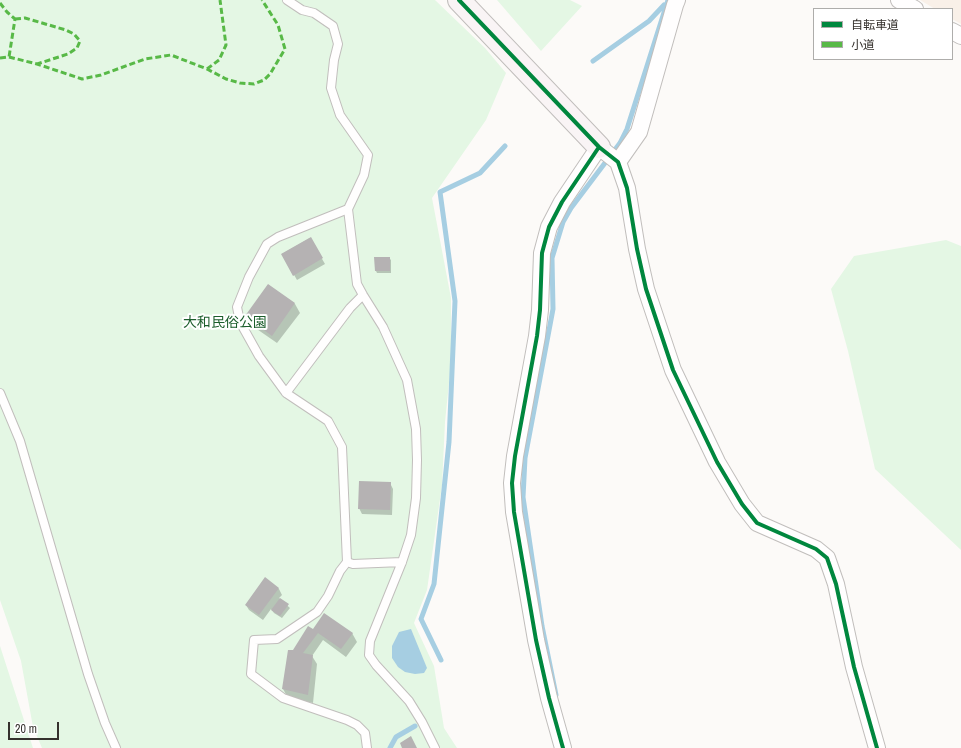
<!DOCTYPE html>
<meta charset="utf-8">
<style>
body{margin:0}
#map{position:relative;width:961px;height:748px;overflow:hidden;background:#fcfaf8;font-family:"Archivo Narrow","Noto Sans JP",sans-serif}
canvas{display:block}
.legend{position:absolute;left:813px;top:8px;width:140px;height:52px;box-sizing:border-box;background:#fff;border:1px solid #aeadab;margin:0;padding:5px 7px;list-style:none;font-size:12px;color:#35312d}
.legend li{display:flex;align-items:center;gap:8px;height:20px}
.legend b{width:20px;border:1px solid #aeadab}
.scale{position:absolute;left:8px;top:722px;width:51px;height:18px;box-sizing:border-box;border:2px solid #35312d;border-top:0;padding-left:5px;font-size:12px;line-height:14px;white-space:nowrap;color:#35312d;-webkit-text-stroke:3px #fff;paint-order:stroke}
</style>
<div id="map">
<canvas width="961" height="748"></canvas>
<ul class="legend">
<li><b style="height:5px;background:#00873e"></b>自転車道</li>
<li><b style="height:5px;background:#58b947"></b>小道</li>
</ul>
<div class="scale">20 m</div>
</div>
<script>
const ctx = document.querySelector('canvas').getContext('2d');
ctx.lineJoin = 'round';
function fillPath(path, color) {
  ctx.fillStyle = color;
  ctx.fill(path, 'evenodd');
}
function toPath(rows) {
  const path = new Path2D();
  for (const r of rows) {
    path.moveTo(r[0], r[1]);
    for (let i = 2; i < r.length; i += 2) path.lineTo(r[i], r[i + 1]);
  }
  return path;
}
function strokePath(path, color, width, dash) {
  ctx.strokeStyle = color;
  ctx.lineWidth = width;
  ctx.lineCap = dash ? 'butt' : 'round';
  ctx.setLineDash(dash || []);
  ctx.stroke(path);
}
function label(font, color, halo, rows, align = 'center') {
  ctx.font = font + ' "Archivo Narrow","Noto Sans JP",sans-serif';
  ctx.lineWidth = 4;
  ctx.setLineDash([]);
  ctx.textBaseline = 'middle';
  ctx.strokeStyle = halo;
  ctx.fillStyle = color;
  for (const [text, x, y, turn = 0] of rows) {
    ctx.save();
    ctx.translate(x, y);
    ctx.rotate((+turn || 0) * Math.PI / 180);
    ctx.textAlign = isNaN(turn) ? turn : align;
    if (halo) ctx.strokeText(text, 0, 0);
    ctx.fillText(text, 0, 0);
    ctx.restore();
  }
}
const built = toPath([
 [920,0,961,0,961,24,952,19,952,9,935,9]
]);
const green = toPath([
 [0,0,435,0,485,48,506,73,486,120,432,198,451,298,451,363,445,422,442,485,427,590,414,623,434,666,444,728,457,748,42,748,33,727,21,661,0,600],
 [497,0,570,0,582,6,541,51],
 [946,240,961,246,961,550,875,469,848,351,831,289,854,256],
 [0,646,33,748,0,748]
]);
const water = toPath([
 [411,629,427,668,424,673,415,674,405,672,398,667,392,658,392,646,399,632]
]);
const shadow = toPath([
 [310,238,325,264,297,280,282,254],
 [389,258,391,260,391,273,377,273,376,271],
 [268,285,295,304,300,313,277,343,251,325,246,316],
 [390,483,393,489,392,515,362,514,359,508],
 [265,579,279,589,282,595,279,598,290,608,282,618,274,613,271,609,263,620,249,610,246,605],
 [313,630,352,633,357,642,346,657,323,640,312,656,317,664,313,703,288,698,283,689,293,651]
]);
const stream = toPath([
 [593,61,649,21,664,5],
 [441,660,421,619,434,584,449,442,455,301,440,192,480,173,505,146],
 [556,695,542,626,523,497,525,458,553,309,552,258,563,222,571,208,620,143,627,129,668,0],
 [390,748,396,737,415,726]
]);
const building = toPath([
 [311,237,323,258,293,276,281,254],
 [374,257,390,257,390,271,375,271],
 [268,284,295,303,272,336,245,316],
 [359,481,391,482,390,510,358,509],
 [265,577,279,588,259,615,245,605],
 [280,598,289,604,280,616,271,610],
 [324,613,353,633,341,649,318,633,303,653,313,655,308,695,282,689,288,650,293,650,308,626,313,629],
 [411,736,417,748,402,748,400,743]
]);
const lane = toPath([
 [287,0,302,10,314,13,333,26,338,44,334,60,331,88,340,115,368,155,364,175,348,209,357,284,363,295,383,327,407,380,416,429,417,460,416,498,411,535,402,562,370,641,369,655,376,665,409,701,422,722,435,748],
 [348,209,278,237,267,244,249,277,237,307,240,322,259,356,286,393,350,308,363,295],
 [0,393,20,441,88,674,105,723,116,748],
 [286,393,328,421,342,447,347,562,340,571,328,596,317,612,277,639,254,640,251,674,283,698,347,720,357,725,365,733,367,748],
 [347,562,353,564,402,562]
]);
const street = toPath([
 [899,0,915,9],
 [952,31,961,36],
 [618,162,639,132,675,5,677,0],
 [563,748,549,698,536,640,514,512,512,483,515,456,537,336,540,310,542,253,549,227,562,202,599,147,618,162,627,188,637,249,646,289,673,370,717,462,742,504,757,523,816,549,827,558,836,584,854,667,877,748]
]);
const secondary = toPath([
 [459,0,599,147]
]);
const quiet = toPath([
 [0,3,7,12,15,19,9,57],
 [15,19,25,18,66,30,74,34,80,41,77,48,68,54,37,64],
 [0,58,9,57,37,64,82,79,101,75,145,59,171,55,207,69,226,79,240,83,254,84,264,80,270,74,285,49,278,25,262,0],
 [207,69,219,60,226,45,220,0]
]);
const cycleway = toPath([
 [459,0,599,147,618,162,627,188,637,249,646,289,673,370,717,462,742,504,757,523,816,549,827,558,836,584,854,667,877,748],
 [563,748,549,698,536,640,514,512,512,483,515,456,537,336,540,310,542,253,549,227,562,202,599,147]
]);
const parkNames = [
 ["大和民俗公園",225,323]
];
fillPath(built, '#f9f0e8');
fillPath(green, '#e4f7e4');
fillPath(water, '#a6cee2');
fillPath(shadow, '#0003');
strokePath(stream, '#a6cee2', 5);
fillPath(building, '#b5b2b3');
strokePath(lane, '#c1bebc', 10);
strokePath(street, '#c1bebc', 18);
strokePath(secondary, '#c1bebc', 24);
strokePath(lane, '#fffefe', 8);
strokePath(street, '#fffefe', 16);
strokePath(secondary, '#f9f4f5', 22);
strokePath(quiet, '#58b947', 3, [6, 3]);
strokePath(cycleway, '#00873e', 4);
label('14px', '#1c5e2c', '#fff', parkNames);
</script>
